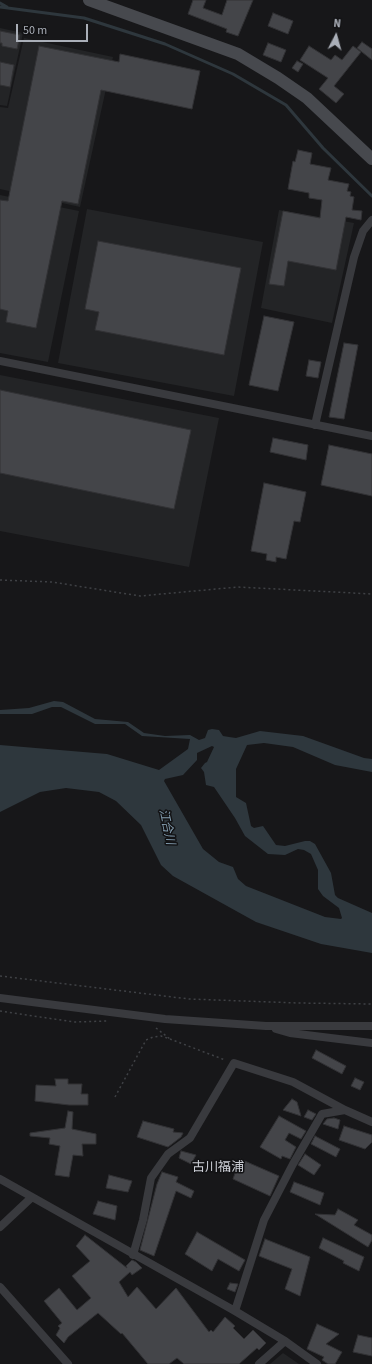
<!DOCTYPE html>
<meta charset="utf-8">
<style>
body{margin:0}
#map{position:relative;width:372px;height:1364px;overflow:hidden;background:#171719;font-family:"Source Sans 3",sans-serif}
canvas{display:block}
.north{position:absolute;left:316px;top:16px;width:40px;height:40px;-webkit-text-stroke:3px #121214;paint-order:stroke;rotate:6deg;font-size:11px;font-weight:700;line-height:16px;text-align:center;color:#aaafb8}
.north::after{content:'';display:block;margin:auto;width:14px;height:18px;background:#aaafb8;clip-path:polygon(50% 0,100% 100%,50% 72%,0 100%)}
.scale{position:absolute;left:16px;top:24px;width:72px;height:18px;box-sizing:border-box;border:2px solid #aaafb8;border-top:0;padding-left:5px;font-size:12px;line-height:14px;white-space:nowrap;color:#aaafb8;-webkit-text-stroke:3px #121214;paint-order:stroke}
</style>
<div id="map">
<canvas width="372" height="1364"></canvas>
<div class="north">N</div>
<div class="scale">50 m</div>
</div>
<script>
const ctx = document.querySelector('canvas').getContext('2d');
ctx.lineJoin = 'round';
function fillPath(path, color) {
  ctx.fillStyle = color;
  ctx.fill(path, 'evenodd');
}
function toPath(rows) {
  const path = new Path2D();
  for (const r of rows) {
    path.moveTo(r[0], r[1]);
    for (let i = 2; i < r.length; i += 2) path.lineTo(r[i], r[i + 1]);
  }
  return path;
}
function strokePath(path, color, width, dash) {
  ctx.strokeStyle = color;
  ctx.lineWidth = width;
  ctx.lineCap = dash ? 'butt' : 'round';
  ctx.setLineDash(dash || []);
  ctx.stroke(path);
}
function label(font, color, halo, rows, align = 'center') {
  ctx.font = font + ' "Source Sans 3","Noto Sans JP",sans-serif';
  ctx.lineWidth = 3;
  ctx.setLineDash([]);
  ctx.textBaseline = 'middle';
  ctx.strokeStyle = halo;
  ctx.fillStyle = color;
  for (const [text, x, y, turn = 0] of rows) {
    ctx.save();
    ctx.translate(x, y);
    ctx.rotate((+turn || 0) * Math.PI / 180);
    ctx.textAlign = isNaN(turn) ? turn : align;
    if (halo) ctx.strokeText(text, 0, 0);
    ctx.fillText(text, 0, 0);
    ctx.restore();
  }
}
const built = toPath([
 [0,28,23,33,7,106,0,105],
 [24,38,113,57,80,207,0,189,0,107,8,108],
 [0,195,79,211,48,362,0,353],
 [87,209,263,242,234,396,58,363],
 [279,210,354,223,332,323,261,308],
 [0,375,219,418,189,567,0,531],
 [283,1353,299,1364,270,1364]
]);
const water = toPath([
 [54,701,63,702,95,719,128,722,144,733,165,736,190,735,199,740,205,738,208,730,212,729,219,730,223,736,229,737,236,738,260,731,303,736,364,758,372,759,372,772,335,765,293,747,264,743,247,745,236,769,236,797,246,803,251,826,254,828,263,826,276,845,285,846,305,841,310,841,315,844,331,873,335,895,338,898,372,913,372,953,321,944,256,922,173,876,161,865,141,825,116,801,99,792,66,788,40,792,0,812,0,745,107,754,159,770,188,749,190,739,142,736,125,724,95,724,61,707,52,707,32,714,0,714,0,710,29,708],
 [212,746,214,747,207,762,205,763,201,768,204,772,206,785,214,787,235,818,245,836,268,854,285,855,298,849,304,850,311,854,318,870,318,889,323,896,339,908,342,918,341,919,325,917,246,886,238,879,233,867,219,862,203,849,164,781,165,779,183,775,197,760,197,753]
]);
const stream = toPath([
 [0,3,7,7],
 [0,7,84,18,165,44,233,74,286,105,323,148,372,196]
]);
const building = toPath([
 [193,0,206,0,203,8,222,15,227,0,253,0,238,36,226,32,227,29,188,14,193,0],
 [273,13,293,21,288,34,268,26,273,13],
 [0,31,20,35,17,49,2,46,2,43,0,43,0,31],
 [362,42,372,49,372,60,357,48,362,42],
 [268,43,286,50,281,62,263,55,268,43],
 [39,46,119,62,120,54,200,71,192,109,101,90,78,204,62,201,36,328,6,322,8,311,0,309,0,200,8,201,39,46],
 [309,46,331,60,335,55,342,60,353,46,361,52,334,86,344,94,336,103,319,89,328,78,300,60,309,46],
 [297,61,303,64,298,72,292,68,297,61],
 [0,62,14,65,10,87,0,85,0,62],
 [298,150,312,153,310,164,331,168,328,180,349,184,347,191,351,192,350,196,354,197,352,210,362,211,361,220,346,217,336,270,288,261,284,286,269,284,283,211,320,218,322,200,309,198,309,193,288,189,293,161,295,162,298,150],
 [98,241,241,268,224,355,95,330,99,312,85,309,98,241],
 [264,316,294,322,278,391,249,385,264,316],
 [344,343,358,345,344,419,329,417,344,343],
 [309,360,321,362,318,378,306,376,309,360],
 [0,390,191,430,174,509,0,473,0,390],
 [273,438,308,445,306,460,270,452,273,438],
 [329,445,372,454,372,496,321,485,329,445],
 [264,483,306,492,300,522,294,521,286,559,276,557,276,562,266,560,267,554,251,551,264,483],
 [316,1050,346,1066,342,1074,312,1058,316,1050],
 [355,1078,364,1082,360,1090,351,1086,355,1078],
 [55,1079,68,1079,68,1084,82,1084,81,1094,88,1094,88,1105,69,1105,35,1101,36,1085,56,1086,55,1079],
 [292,1099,297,1102,301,1116,283,1110,292,1099],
 [308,1110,316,1114,312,1120,304,1117,308,1110],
 [68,1111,73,1112,72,1129,96,1134,96,1144,82,1144,83,1156,73,1155,69,1177,55,1175,60,1146,49,1144,50,1138,30,1136,30,1133,65,1128,68,1111],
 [279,1116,306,1131,301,1139,289,1133,285,1140,296,1147,290,1159,282,1156,281,1159,260,1147,279,1116],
 [334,1118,340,1120,338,1129,323,1124,327,1119,334,1118],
 [143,1121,174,1129,173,1132,183,1133,181,1137,168,1147,137,1137,143,1121],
 [344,1126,372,1135,372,1142,365,1149,339,1140,344,1126],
 [315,1136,340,1149,336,1157,311,1144,315,1136],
 [181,1151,196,1155,191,1164,179,1158,181,1151],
 [305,1154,321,1165,314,1175,298,1165,305,1154],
 [240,1159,279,1176,270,1196,233,1179,240,1159],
 [162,1172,178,1177,176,1182,194,1191,191,1198,176,1191,154,1256,140,1250,157,1184,162,1172],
 [109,1175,132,1181,128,1192,106,1188,109,1175],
 [294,1182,324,1193,320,1205,290,1192,294,1182],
 [98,1201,117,1206,115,1220,93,1214,98,1201],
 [338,1209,358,1220,354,1225,372,1235,372,1240,368,1247,315,1214,335,1215,338,1209],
 [197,1232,245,1260,239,1271,218,1259,212,1271,185,1254,197,1232],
 [85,1235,127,1268,126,1266,132,1260,136,1262,142,1268,132,1275,130,1272,119,1282,128,1297,137,1287,156,1309,176,1288,209,1332,211,1330,213,1332,225,1317,235,1326,233,1328,244,1339,253,1330,266,1343,259,1350,257,1348,239,1364,184,1364,177,1358,169,1364,148,1364,122,1333,121,1334,98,1313,68,1337,64,1343,56,1335,60,1328,58,1326,62,1323,44,1301,59,1288,77,1310,91,1298,72,1276,90,1261,76,1246,85,1235],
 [323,1238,364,1257,359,1271,343,1263,344,1261,319,1248,323,1238],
 [265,1239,310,1257,300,1296,285,1289,292,1269,259,1256,265,1239],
 [230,1283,238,1284,235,1292,227,1289,230,1283],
 [317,1324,339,1334,326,1344,342,1352,335,1364,328,1364,322,1360,324,1357,307,1349,317,1324],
 [358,1335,372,1338,372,1356,353,1352,358,1335]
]);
const path = toPath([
 [0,580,52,582,140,596,238,587,372,594],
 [0,976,189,999,298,1003,372,1004],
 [0,1011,74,1022,107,1021],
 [156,1028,170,1039],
 [115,1097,146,1040,153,1037,161,1036,170,1039,225,1060]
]);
const street = toPath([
 [0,361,372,436],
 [315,425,354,257,363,231,372,220],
 [0,998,165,1019,266,1026,372,1026],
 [276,1029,290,1033,372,1043],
 [0,1179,235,1311,285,1341,317,1364],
 [0,1227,32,1197],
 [133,1255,143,1220,151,1178,168,1154,190,1138,234,1063,293,1082,345,1110,372,1122],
 [0,1287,68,1364],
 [235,1311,264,1220,293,1164,322,1114,345,1110],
 [259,1364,285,1341]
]);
const secondary = toPath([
 [89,0,238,54,278,78,307,98,372,159]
]);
const waterNames = [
 ["江合川",166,827,78]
];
const quarterNames = [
 ["古川福浦",218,1168]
];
fillPath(built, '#232426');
fillPath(water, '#2e373d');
strokePath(stream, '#2e373d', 3);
fillPath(building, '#444549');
strokePath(building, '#323235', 1);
strokePath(path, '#3f4145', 1.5, [2, 3]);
strokePath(street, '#393a3e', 8);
strokePath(secondary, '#47494e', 12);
label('italic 12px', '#849eb1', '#121214', waterNames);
label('13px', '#cbced5', '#121214', quarterNames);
</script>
